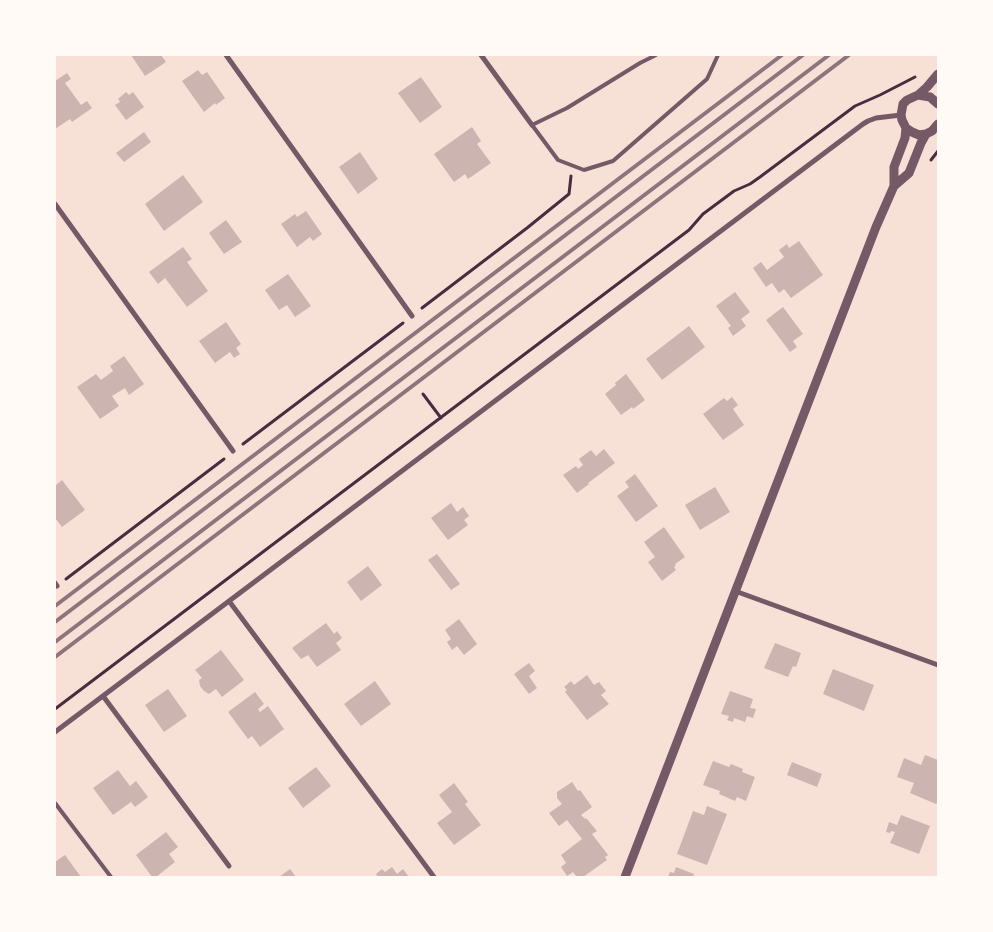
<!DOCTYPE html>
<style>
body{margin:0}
#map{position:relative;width:993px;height:932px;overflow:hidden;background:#f7e1d7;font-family:Mulish,sans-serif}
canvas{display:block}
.frame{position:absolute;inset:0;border:56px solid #fffaf5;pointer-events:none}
</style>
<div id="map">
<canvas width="993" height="932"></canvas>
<div class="frame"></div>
</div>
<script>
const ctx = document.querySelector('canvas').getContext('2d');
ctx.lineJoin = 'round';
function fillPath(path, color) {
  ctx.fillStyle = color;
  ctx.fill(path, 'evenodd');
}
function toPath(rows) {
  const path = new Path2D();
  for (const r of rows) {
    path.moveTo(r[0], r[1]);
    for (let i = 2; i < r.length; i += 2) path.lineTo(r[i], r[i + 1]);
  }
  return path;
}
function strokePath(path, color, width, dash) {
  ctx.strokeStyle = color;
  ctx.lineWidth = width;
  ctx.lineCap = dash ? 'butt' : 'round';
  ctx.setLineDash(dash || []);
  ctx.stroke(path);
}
const building = toPath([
 [131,55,161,55,166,62,145,76],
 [198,70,202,75,207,72,225,98,216,105,215,103,204,112,182,81],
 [67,73,71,79,65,83,81,105,87,101,92,108,72,122,70,119,55,129,55,81],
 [421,77,442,107,420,123,398,93],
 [126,92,129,95,133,92,144,107,126,120,115,105,120,102,118,99],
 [472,127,481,141,477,144,491,163,468,179,465,174,454,182,434,154],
 [144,132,151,142,124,162,116,153],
 [360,152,378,179,358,194,339,167],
 [183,175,203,202,164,231,145,204],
 [306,211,322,234,313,241,310,237,297,247,281,224,295,214,297,217],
 [226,220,242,242,224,254,209,233],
 [799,241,823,275,791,298,784,289,779,293,772,283,766,287,753,268,761,262,767,270,784,257,779,250,787,244,789,248],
 [183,247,192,259,187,262,208,291,187,307,165,278,158,284,149,272],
 [288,274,311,306,295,317,287,305,279,310,265,290],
 [735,292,750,312,741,319,746,326,733,336,728,328,731,326,716,306],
 [783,307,803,334,793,341,797,347,790,352,766,320],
 [226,322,241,344,236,348,240,354,234,358,230,352,215,363,199,341],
 [689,326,705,347,662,380,646,359],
 [124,356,144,384,129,395,125,388,112,396,119,406,100,419,77,387,96,374,101,380,113,371,110,366],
 [626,374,645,400,633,409,632,407,621,415,605,394,616,385,615,383],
 [732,397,738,405,733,409,744,425,723,440,703,414,724,398,727,401],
 [604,449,615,463,588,483,589,484,577,493,563,475,576,466,578,469,583,465,579,459,591,450,596,456],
 [635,474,658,506,636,522,617,496,629,487,625,482],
 [62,480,85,510,62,527,55,518,55,486],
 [715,487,730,512,700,530,685,505],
 [451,503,457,512,463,507,469,516,464,520,468,525,448,540,431,518],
 [664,527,685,557,675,564,676,565,674,567,676,570,662,581,648,562,655,557,644,542],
 [437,554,460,584,451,590,428,560],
 [368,566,382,585,361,601,347,582],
 [459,619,477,644,464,655,457,646,452,650,447,642,451,639,445,630],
 [326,623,334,634,337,631,342,638,336,643,341,650,317,667,308,655,301,659,292,648],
 [775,643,801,653,796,667,793,666,788,677,764,668],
 [221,650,244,680,222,697,216,689,209,694,204,691,200,686,199,680,202,678,195,670],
 [529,663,535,671,529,676,537,688,529,694,514,674],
 [833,669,874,685,864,711,823,694],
 [587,675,594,685,599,682,606,691,601,695,609,704,587,720,565,692,567,690,564,687,571,681,574,685],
 [375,681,391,704,361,726,344,704],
 [168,689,187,716,164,732,145,705],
 [730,691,753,699,750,708,756,709,753,718,747,716,745,722,734,718,733,722,727,720,729,716,721,714],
 [255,692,264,704,258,709,260,712,268,706,284,729,260,747,252,736,248,739,228,712],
 [925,755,938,760,938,802,936,804,910,793,914,783,897,777,904,758,921,765],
 [713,761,729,767,731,764,743,769,742,772,755,777,746,801,737,797,735,801,719,794,720,791,703,785],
 [792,762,822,774,817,787,787,775],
 [316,767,331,786,303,808,288,788],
 [118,770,130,786,136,781,148,797,135,807,131,802,113,815,93,788],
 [572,782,578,791,580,790,592,807,581,815,585,819,586,818,597,831,592,834,608,855,605,857,607,860,583,877,577,877,573,872,567,876,561,867,566,863,561,855,582,839,567,820,559,826,549,813,562,804,557,798,557,792],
 [454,783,468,802,465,804,481,825,454,845,437,823,452,812,439,795],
 [707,806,727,814,707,865,677,854,693,811,704,815],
 [901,815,930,826,919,854,890,843,895,832,891,831,890,833,886,832,889,822,897,825],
 [166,832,178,847,169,854,175,862,156,877,152,877,136,855],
 [65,855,81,877,55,877,55,862],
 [392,867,397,874,403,869,409,877,378,877,376,874,382,869,385,872],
 [676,867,694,874,693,877,668,877,670,872,674,873],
 [290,869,296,877,279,877]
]);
const path = toPath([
 [931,160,938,151],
 [422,308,527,228,569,194,571,176],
 [423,394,441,418],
 [243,444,403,323],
 [66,579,224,459],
 [55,709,689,230,703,214,734,191,750,184,760,177,855,106,880,95,915,77]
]);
const service = toPath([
 [656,55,640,63,567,108,532,125,558,160,584,170,613,161,707,79,718,55],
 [55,803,111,877]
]);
const minor = toPath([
 [226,55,412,316],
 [481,55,532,125],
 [55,204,233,451],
 [55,583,57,586],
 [735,591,938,665],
 [229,601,434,877],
 [103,696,229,866],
 [55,732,863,124,868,121,876,118,901,115]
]);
const tertiary = toPath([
 [918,95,927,87,938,74],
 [938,104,930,97,918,95,907,100,903,104,901,115,902,120,906,128,912,132,919,135,926,134,932,131,938,124],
 [894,186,894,167,905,138,906,128],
 [625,877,876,227,894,186,909,173,921,143,926,134]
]);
const rail = toPath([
 [55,606,782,55],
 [55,622,803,55],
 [55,642,829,55],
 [55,657,849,55]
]);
fillPath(building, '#ccb4b1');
strokePath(path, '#4a2c40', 3);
strokePath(service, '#755966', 4);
strokePath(minor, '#755966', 5);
strokePath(tertiary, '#755966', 9);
strokePath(rail, '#8f747c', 4);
</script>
